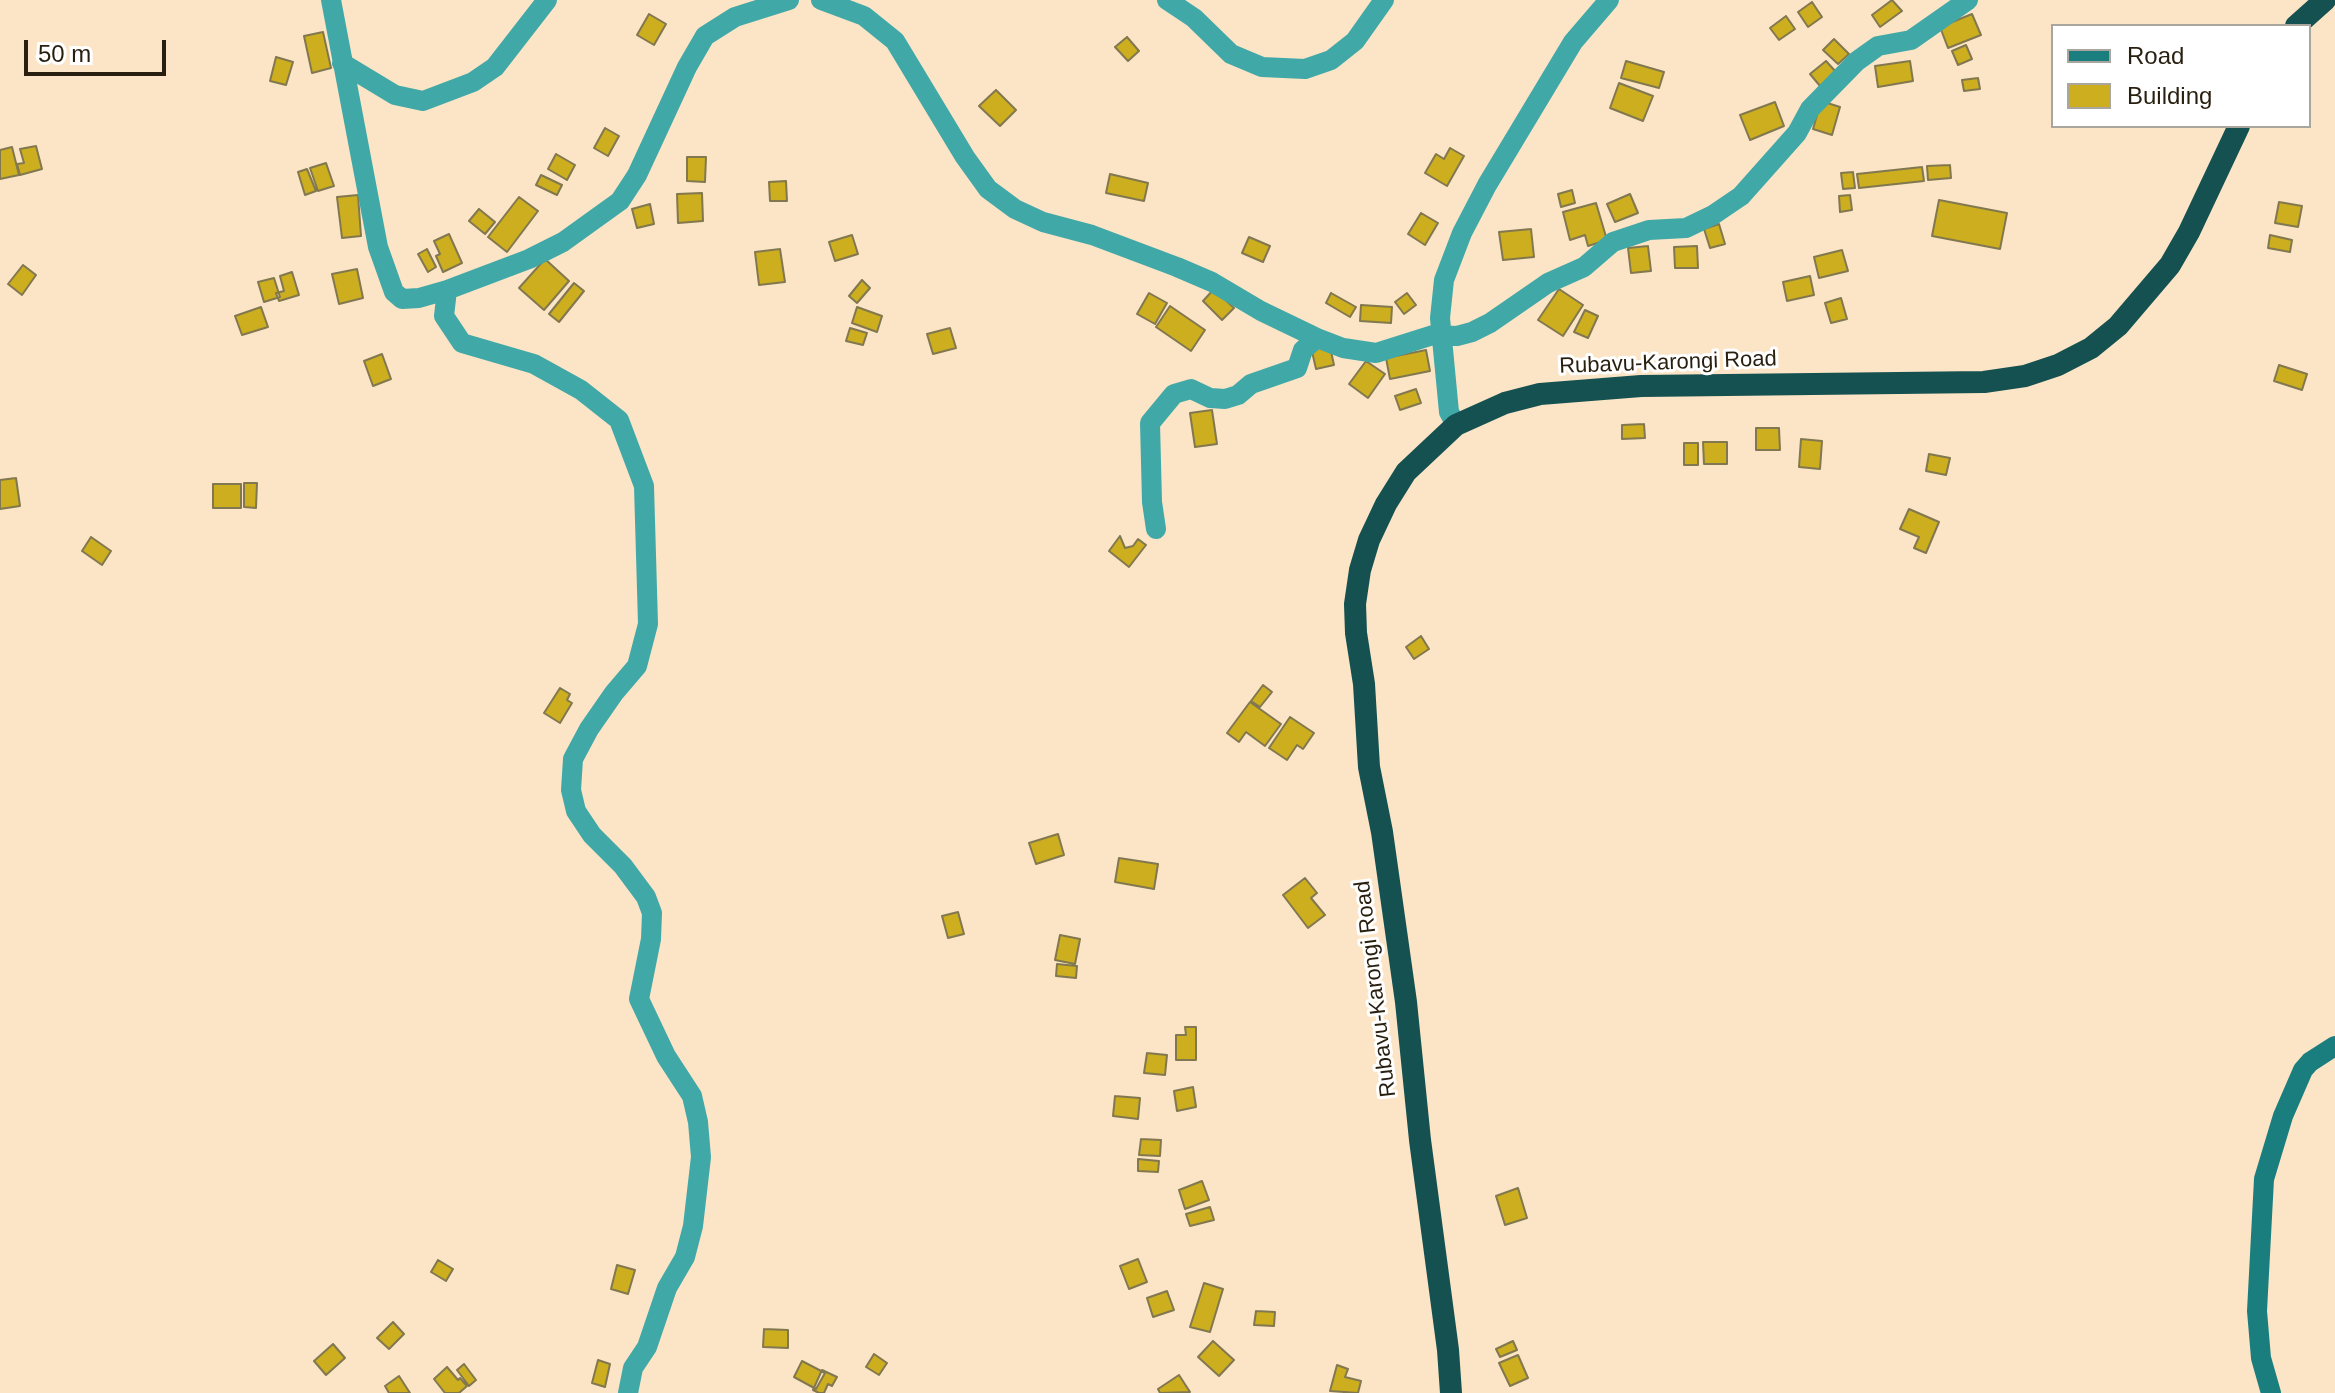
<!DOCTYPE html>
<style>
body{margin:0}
#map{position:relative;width:2335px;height:1393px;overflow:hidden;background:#fbe5c6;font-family:Arial,sans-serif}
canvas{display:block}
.legend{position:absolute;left:2051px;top:24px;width:260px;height:104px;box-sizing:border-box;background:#fff;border:2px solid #a9a59f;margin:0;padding:10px 14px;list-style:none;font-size:24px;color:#291f10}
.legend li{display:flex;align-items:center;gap:16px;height:40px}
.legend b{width:40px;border:2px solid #a9a59f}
.scale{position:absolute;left:24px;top:40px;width:142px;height:36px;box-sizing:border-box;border:4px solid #291f10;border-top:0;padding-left:10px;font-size:24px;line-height:28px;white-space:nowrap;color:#291f10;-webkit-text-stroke:6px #fff;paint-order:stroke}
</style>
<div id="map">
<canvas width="2335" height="1393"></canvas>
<ul class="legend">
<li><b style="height:10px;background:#1b7e7e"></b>Road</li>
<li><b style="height:22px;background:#ccae1f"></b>Building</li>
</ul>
<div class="scale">50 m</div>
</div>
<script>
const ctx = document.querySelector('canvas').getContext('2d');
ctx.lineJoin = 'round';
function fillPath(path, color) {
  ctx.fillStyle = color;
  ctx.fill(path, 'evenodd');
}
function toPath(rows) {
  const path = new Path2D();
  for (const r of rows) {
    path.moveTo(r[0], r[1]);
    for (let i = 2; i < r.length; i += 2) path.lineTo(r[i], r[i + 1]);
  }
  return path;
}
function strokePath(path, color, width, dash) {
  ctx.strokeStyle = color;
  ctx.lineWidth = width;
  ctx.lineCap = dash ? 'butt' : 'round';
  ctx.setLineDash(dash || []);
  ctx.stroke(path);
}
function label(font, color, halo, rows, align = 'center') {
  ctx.font = font + ' Arial,sans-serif';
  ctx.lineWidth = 6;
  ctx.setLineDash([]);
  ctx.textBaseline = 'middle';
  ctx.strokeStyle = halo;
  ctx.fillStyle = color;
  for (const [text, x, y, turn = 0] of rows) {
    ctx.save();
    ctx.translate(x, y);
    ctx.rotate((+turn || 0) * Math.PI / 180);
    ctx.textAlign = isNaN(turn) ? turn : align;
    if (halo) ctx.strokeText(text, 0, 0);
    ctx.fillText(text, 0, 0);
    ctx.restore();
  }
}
const building = toPath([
 [1892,0,1902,11,1880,27,1872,15,1892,0],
 [1812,2,1822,17,1808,27,1798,12,1812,2],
 [649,14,666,24,654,45,637,35,649,14],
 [1972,14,1981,35,1948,48,1940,27,1972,14],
 [1786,16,1795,29,1779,40,1770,28,1786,16],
 [323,32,331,68,312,73,304,36,323,32],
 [1127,37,1139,51,1128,61,1115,47,1127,37],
 [1834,39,1849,54,1838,64,1823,50,1834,39],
 [1966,45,1972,59,1958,65,1952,51,1966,45],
 [276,57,293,62,286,85,270,81,276,57],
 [1626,61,1664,72,1659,88,1621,78,1626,61],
 [1826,61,1836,72,1820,86,1810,74,1826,61],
 [1910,61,1913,81,1878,87,1875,66,1910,61],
 [1978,78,1980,89,1964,91,1962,80,1978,78],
 [1619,83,1653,96,1643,121,1610,108,1619,83],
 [996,90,1016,110,1000,126,979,106,996,90],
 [1821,101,1840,107,1832,135,1813,129,1821,101],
 [1775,102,1784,126,1750,140,1740,115,1775,102],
 [605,128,619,136,608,156,594,148,605,128],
 [36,146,42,169,20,175,17,164,24,163,20,149,36,146],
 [12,147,19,175,0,179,0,150,12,147],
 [1450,148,1464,156,1447,186,1425,173,1436,154,1444,159,1450,148],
 [556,154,575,165,567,180,548,169,556,154],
 [687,157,706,157,705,182,687,181,687,157],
 [326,163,334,186,318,191,310,168,326,163],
 [1950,165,1951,178,1928,180,1927,166,1950,165],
 [1922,167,1924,181,1859,188,1857,174,1922,167],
 [307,169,316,191,305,195,298,172,307,169],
 [1853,172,1855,188,1843,189,1841,173,1853,172],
 [1110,174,1148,183,1144,201,1106,193,1110,174],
 [541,175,562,185,557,195,536,185,541,175],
 [786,181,787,201,770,201,769,182,786,181],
 [1572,190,1575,203,1561,207,1558,194,1572,190],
 [702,193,703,221,678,223,677,194,702,193],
 [1630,194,1638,213,1615,222,1607,204,1630,194],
 [358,195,361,236,342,238,337,197,358,195],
 [1850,195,1852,210,1840,212,1839,196,1850,195],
 [519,197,538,211,507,252,488,237,519,197],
 [1939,200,2007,213,2000,249,1932,236,1939,200],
 [2279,202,2302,206,2298,227,2275,223,2279,202],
 [1596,203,1607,240,1588,246,1585,235,1570,240,1563,212,1596,203],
 [650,204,654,224,637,228,632,209,650,204],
 [479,209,495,222,485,234,469,221,479,209],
 [1421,213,1438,223,1425,245,1408,234,1421,213],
 [1719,224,1725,244,1710,248,1704,229,1719,224],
 [1531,229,1534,257,1503,260,1499,232,1531,229],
 [449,234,462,263,443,272,436,256,440,254,434,241,449,234],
 [852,235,858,254,835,261,829,242,852,235],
 [2270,235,2292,240,2290,252,2268,248,2270,235],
 [1249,237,1270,246,1263,262,1242,253,1249,237],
 [1648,246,1651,271,1631,273,1628,248,1648,246],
 [1697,246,1698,268,1675,268,1674,247,1697,246],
 [427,249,436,267,428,272,418,254,427,249],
 [780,249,785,282,759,285,755,252,780,249],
 [1842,250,1848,271,1819,278,1814,257,1842,250],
 [545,259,569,281,544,310,519,288,545,259],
 [23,265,36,275,22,295,8,284,23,265],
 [357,269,363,298,339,304,332,274,357,269],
 [292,272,299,295,279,301,276,293,284,291,280,276,292,272],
 [1810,276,1814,295,1787,301,1783,282,1810,276],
 [274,278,280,297,264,302,258,282,274,278],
 [862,280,870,288,857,303,849,296,862,280],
 [574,283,584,291,559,322,549,314,574,283],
 [1214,289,1234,308,1222,320,1203,301,1214,289],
 [1559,289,1583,305,1563,336,1538,320,1559,289],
 [1149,293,1167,303,1155,324,1137,314,1149,293],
 [1331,293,1356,307,1350,317,1326,303,1331,293],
 [1407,293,1416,305,1404,314,1395,302,1407,293],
 [1841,298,1847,319,1831,323,1825,303,1841,298],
 [1361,305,1392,307,1391,323,1360,321,1361,305],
 [1170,306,1205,330,1191,351,1156,327,1170,306],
 [261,307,268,327,242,335,235,316,261,307],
 [857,307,882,316,877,332,852,323,857,307],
 [1585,310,1598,316,1588,338,1574,332,1585,310],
 [850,328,867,333,863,345,846,341,850,328],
 [950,328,956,348,933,354,927,334,950,328],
 [1329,342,1334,365,1316,369,1311,347,1329,342],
 [1426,350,1430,371,1390,379,1386,358,1426,350],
 [382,354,391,379,373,386,364,361,382,354],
 [1366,361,1385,374,1368,398,1349,384,1366,361],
 [2279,365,2307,374,2302,390,2274,381,2279,365],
 [1416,389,1421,403,1400,410,1395,396,1416,389],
 [1212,410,1217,444,1195,447,1190,413,1212,410],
 [1644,424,1645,438,1622,439,1622,425,1644,424],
 [1756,428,1779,428,1780,450,1756,450,1756,428],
 [1801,439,1822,441,1820,469,1799,467,1801,439],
 [1703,442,1727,442,1727,464,1704,464,1703,442],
 [1684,443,1698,443,1698,465,1684,465,1684,443],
 [1929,454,1950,458,1946,475,1926,471,1929,454],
 [16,478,20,506,0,509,0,480,16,478],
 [244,483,257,483,256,508,244,507,244,483],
 [213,484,241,484,241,508,213,508,213,484],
 [1909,509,1939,522,1926,553,1914,548,1919,537,1900,529,1909,509],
 [1120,536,1125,548,1133,546,1138,539,1146,545,1129,567,1109,551,1120,536],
 [91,537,111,551,102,565,82,551,91,537],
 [1421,636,1429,649,1414,659,1406,647,1421,636],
 [1263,685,1272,692,1260,707,1251,701,1263,685],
 [560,688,570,694,567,700,572,703,560,723,544,713,560,688],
 [1250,702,1281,724,1265,746,1246,732,1239,742,1227,733,1250,702],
 [1290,717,1314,733,1303,749,1297,745,1287,760,1269,748,1290,717],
 [1058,834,1064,855,1036,864,1029,843,1058,834],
 [1119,858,1158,864,1154,889,1115,882,1119,858],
 [1305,878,1317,893,1311,898,1325,915,1308,928,1283,895,1305,878],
 [958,912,964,934,948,938,942,916,958,912],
 [1060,935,1080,939,1075,964,1055,960,1060,935],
 [1057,964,1077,966,1076,978,1056,976,1057,964],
 [1185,1027,1196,1027,1196,1060,1176,1060,1176,1035,1186,1035,1185,1027],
 [1147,1053,1167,1055,1165,1075,1144,1073,1147,1053],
 [1193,1087,1196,1107,1177,1111,1174,1091,1193,1087],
 [1115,1096,1140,1098,1138,1119,1113,1116,1115,1096],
 [1141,1139,1161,1140,1160,1156,1139,1155,1141,1139],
 [1138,1159,1159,1161,1158,1172,1138,1171,1138,1159],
 [1202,1181,1209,1200,1185,1209,1179,1190,1202,1181],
 [1518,1188,1527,1218,1505,1225,1496,1196,1518,1188],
 [1210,1207,1214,1220,1190,1226,1186,1214,1210,1207],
 [1138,1259,1147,1282,1129,1289,1120,1266,1138,1259],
 [438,1260,453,1269,446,1281,431,1272,438,1260],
 [617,1265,635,1270,628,1294,611,1289,617,1265],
 [1204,1283,1223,1289,1210,1332,1190,1327,1204,1283],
 [1167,1291,1174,1310,1153,1317,1147,1298,1167,1291],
 [1256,1311,1275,1312,1274,1326,1254,1325,1256,1311],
 [393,1322,404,1334,389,1349,377,1338,393,1322],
 [764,1329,788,1330,788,1348,763,1347,764,1329],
 [1213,1341,1234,1360,1219,1376,1198,1357,1213,1341],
 [1513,1341,1517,1350,1500,1357,1496,1349,1513,1341],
 [333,1344,345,1358,326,1375,314,1361,333,1344],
 [874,1354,887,1363,879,1375,866,1367,874,1354],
 [1518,1355,1528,1378,1510,1386,1499,1363,1518,1355],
 [598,1360,610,1364,605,1387,592,1383,598,1360],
 [802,1361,825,1373,816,1389,794,1377,802,1361],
 [464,1364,476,1380,469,1386,457,1370,464,1364],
 [1337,1365,1348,1369,1345,1377,1361,1381,1358,1393,1330,1391,1337,1365],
 [447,1367,458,1380,460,1378,467,1386,459,1393,445,1393,434,1379,447,1367],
 [822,1370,837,1377,832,1386,828,1384,824,1393,819,1393,813,1390,822,1370],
 [1179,1375,1190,1392,1160,1393,1158,1389,1179,1375],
 [399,1376,410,1393,389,1393,385,1386,399,1376]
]);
const minor = toPath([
 [331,0,378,247,394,292,402,299,419,298,447,290,444,316,462,343,534,364,581,390,619,420,644,486,648,624,637,666,614,693,589,729,573,759,571,790,576,811,592,835,623,866,646,897,652,913,651,939,639,999,666,1056,692,1096,698,1122,701,1157,693,1226,685,1257,667,1288,647,1347,633,1368,628,1393],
 [821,0,864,16,895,41,965,157,988,189,1015,209,1043,222,1092,235,1177,267,1212,282,1261,311,1317,338,1343,348,1376,353,1433,335,1457,336,1472,332,1490,323,1548,283,1584,267,1613,242,1649,230,1686,228,1713,215,1741,196,1797,133,1810,109,1857,61,1878,46,1911,40,1968,0],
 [1167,0,1194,18,1231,54,1262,67,1305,69,1331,60,1355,41,1384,0],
 [342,63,395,95,423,101,473,82,495,67,547,0],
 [447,290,529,259,563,242,620,201,637,175,687,67,705,36,735,17,789,0],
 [1456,425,1449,412,1440,318,1444,280,1462,233,1487,185,1573,42,1609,0],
 [1156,529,1152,502,1150,423,1174,394,1191,389,1210,398,1225,399,1238,395,1251,384,1297,368,1303,350,1317,338]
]);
const secondary = toPath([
 [2271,1393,2261,1358,2257,1311,2264,1179,2283,1116,2303,1070,2310,1062,2335,1046]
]);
const trunk = toPath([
 [2296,26,2325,0],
 [1451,1393,1448,1350,1420,1140,1406,1002,1382,832,1369,767,1364,684,1356,633,1355,604,1360,570,1369,540,1386,504,1406,472,1456,425,1505,403,1540,394,1641,386,1984,382,2025,376,2058,365,2091,348,2118,326,2170,265,2189,232,2239,126]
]);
const streetNames = [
 ["Rubavu-Karongi Road",1668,363,-2],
 ["Rubavu-Karongi Road",1376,989,-97]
];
fillPath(building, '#ccae1f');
strokePath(building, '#82784f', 2);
strokePath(minor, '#41a8a8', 20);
strokePath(secondary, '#1b7e7e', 20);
strokePath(trunk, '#165151', 22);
label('22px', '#291f10', '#fff', streetNames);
</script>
